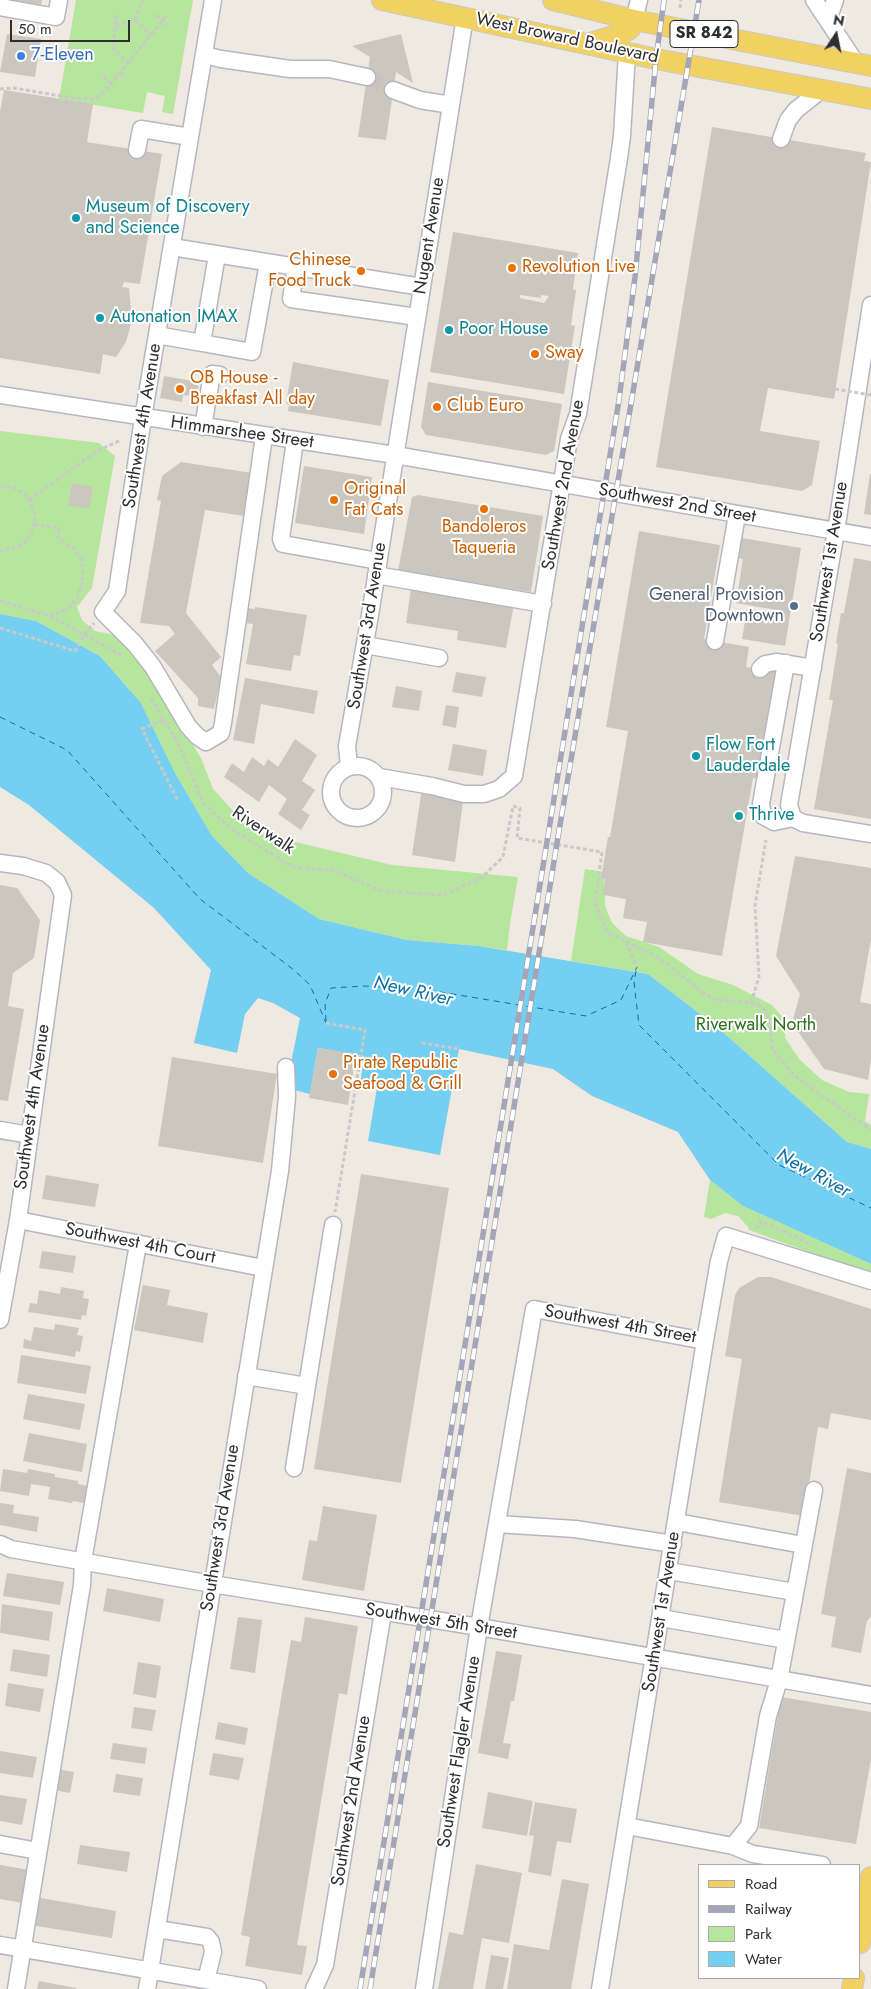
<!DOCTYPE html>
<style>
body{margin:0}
#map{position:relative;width:871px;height:1989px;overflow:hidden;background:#efe9e1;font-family:Jost,sans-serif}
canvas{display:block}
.legend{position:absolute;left:698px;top:1864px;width:162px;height:115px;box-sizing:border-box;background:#fff;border:1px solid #ababab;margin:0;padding:6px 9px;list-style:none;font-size:15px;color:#2e2e2e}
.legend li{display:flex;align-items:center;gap:10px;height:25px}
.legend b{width:25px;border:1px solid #ababab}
.north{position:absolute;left:811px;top:10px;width:50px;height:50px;-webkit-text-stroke:4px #fff;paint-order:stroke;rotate:11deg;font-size:14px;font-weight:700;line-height:20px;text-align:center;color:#2e2e2e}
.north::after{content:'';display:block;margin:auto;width:18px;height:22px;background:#2e2e2e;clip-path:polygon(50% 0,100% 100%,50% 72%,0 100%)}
.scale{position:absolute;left:10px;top:20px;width:120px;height:22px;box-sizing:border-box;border:2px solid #2e2e2e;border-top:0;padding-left:6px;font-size:15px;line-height:18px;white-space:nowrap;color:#2e2e2e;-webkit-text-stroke:4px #fff;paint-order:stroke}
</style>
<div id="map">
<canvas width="871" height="1989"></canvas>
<ul class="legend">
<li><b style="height:6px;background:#f2d163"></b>Road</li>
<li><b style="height:6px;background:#a3a6b8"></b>Railway</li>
<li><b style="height:14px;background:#b6e59e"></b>Park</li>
<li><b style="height:14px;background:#75cff0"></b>Water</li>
</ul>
<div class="north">N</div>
<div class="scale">50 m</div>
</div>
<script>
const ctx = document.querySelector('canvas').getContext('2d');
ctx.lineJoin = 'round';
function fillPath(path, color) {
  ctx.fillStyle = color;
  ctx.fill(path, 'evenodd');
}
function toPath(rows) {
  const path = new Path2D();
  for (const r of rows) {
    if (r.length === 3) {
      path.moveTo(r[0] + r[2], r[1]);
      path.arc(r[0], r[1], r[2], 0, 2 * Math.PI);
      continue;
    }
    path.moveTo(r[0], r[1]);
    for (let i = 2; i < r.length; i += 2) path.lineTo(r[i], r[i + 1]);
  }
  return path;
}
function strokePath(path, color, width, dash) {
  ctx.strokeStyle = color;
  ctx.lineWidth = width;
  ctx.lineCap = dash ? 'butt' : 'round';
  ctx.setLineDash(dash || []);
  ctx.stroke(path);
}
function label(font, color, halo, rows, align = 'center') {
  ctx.font = font + ' Jost,sans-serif';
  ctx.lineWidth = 4;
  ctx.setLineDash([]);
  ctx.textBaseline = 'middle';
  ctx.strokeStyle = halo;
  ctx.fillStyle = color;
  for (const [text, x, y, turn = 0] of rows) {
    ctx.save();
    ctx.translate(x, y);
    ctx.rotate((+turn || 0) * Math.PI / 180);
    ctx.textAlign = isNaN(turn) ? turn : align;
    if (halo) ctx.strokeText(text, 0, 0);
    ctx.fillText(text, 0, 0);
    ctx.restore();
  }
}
const green = toPath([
 [76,0,193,0,173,114,162,112,165,96,147,92,143,113,59,99],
 [0,431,99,443,115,456,92,588,77,607,82,620,95,631,115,635,144,668,201,758,213,789,253,832,392,865,518,877,510,924,507,950,479,946,407,940,319,919,248,873,212,836,175,773,141,703,100,656,36,621,0,614],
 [585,869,604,872,605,906,612,923,626,936,659,947,698,974,733,985,772,1005,786,1021,785,1038,800,1060,822,1080,849,1092,869,1094,865,1121,871,1125,871,1149,847,1142,717,1027,648,974,571,961],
 [710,1180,743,1206,871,1264,871,1275,749,1230,748,1227,738,1216,725,1213,711,1219,704,1217]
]);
const water = toPath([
 [0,614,36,621,100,656,141,703,175,773,212,836,248,873,319,919,407,940,479,946,648,974,717,1027,847,1142,871,1149,871,1264,743,1206,710,1180,678,1132,592,1096,553,1069,459,1049,440,1155,368,1141,377,1088,360,1086,364,1056,318,1048,310,1094,286,1088,300,1018,273,1003,258,998,245,1014,237,1053,194,1043,211,970,154,908,29,805,0,787]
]);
const ferry = toPath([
 [0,717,67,750,200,899,294,970,310,985,326,1023],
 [636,971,634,982,639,1025,779,1165,871,1208],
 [326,1021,325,1004,331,988,364,986,422,989,586,1016,621,1000,637,967]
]);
const building = toPath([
 [10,0,42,0,41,5],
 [7,34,41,39,35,77,0,72],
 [401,34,413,83,396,72,386,140,358,137,370,57,352,46],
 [4,90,93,104,87,142,162,154,140,284,124,282,122,287,129,288,132,320,126,342,116,357,103,354,100,374,0,358,0,112],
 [712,127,866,153,864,161,871,162,834,399,768,388,760,431,820,441,812,485,802,491,656,467],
 [453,232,578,253,573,289,576,290,571,325,575,326,564,394,430,372],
 [520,295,541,298,541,295,549,296,544,303,520,298],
 [293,362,389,380,381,426,288,411,289,405,286,404],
 [164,376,199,382,197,397,183,395,182,402,160,398],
 [428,382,562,404,554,451,546,455,426,435,421,427],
 [181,462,252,473,244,516,205,510,186,613,221,657,212,665,221,677,214,709,198,706,198,698,155,651,175,634,169,626,140,623,161,501,157,500,162,476],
 [304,466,372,477,364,534,295,523],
 [870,474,871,474,871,515,864,514],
 [72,483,93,487,89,509,68,505],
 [418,495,543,516,531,592,398,571,412,497],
 [639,531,720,545,704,639,749,647,746,667,777,672,763,780,753,778,722,956,643,942,647,922,623,918,626,899,603,895,605,879,601,879,608,837,610,837,628,731,606,727],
 [742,538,801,548,785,646,742,639,747,609,782,614,782,611,736,603,743,559,739,558],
 [854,558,871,561,871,819,814,809,833,700,829,700,838,644,836,643,841,613,844,613],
 [411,588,514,604,506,648,457,640,458,631,406,623],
 [255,607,307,615,300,656,294,655,291,671,246,664,253,624,245,623,247,608,255,609],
 [456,672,486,677,482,697,452,692],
 [245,678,318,691,314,714,261,704,254,744,233,740],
 [396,686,422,691,419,711,392,707],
 [446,705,459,707,456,728,442,725],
 [295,739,317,755,302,781,315,790,302,810,310,815,301,830,278,814,287,799,269,785,259,802,224,777,232,763,244,772,252,757,264,766,268,759,278,767],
 [453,744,487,750,483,776,448,770],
 [422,788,464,794,455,862,412,855],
 [795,856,871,868,871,939,860,1002,871,1004,871,1058,868,1080,824,1069,792,1023,800,994,776,956],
 [0,885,17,888,40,920,34,958,13,973,8,1006,24,1009,8,1101,0,1100],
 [318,1048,356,1054,348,1105,309,1098],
 [172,1057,277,1074,263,1163,158,1146],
 [361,1174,449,1188,401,1483,314,1469],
 [46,1175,99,1184,95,1207,42,1199],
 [42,1251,76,1256,73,1273,39,1268],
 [758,1277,771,1277,871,1309,871,1420,831,1413,828,1429,818,1427,804,1516,719,1502,742,1359,725,1356,735,1295,739,1288],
 [143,1285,170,1290,167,1305,208,1313,203,1343,134,1330],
 [61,1287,84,1291,83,1298,89,1299,86,1316,82,1315,81,1320,28,1312,30,1303,37,1304,39,1290,60,1294],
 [55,1324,79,1328,77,1335,83,1336,80,1352,76,1351,75,1357,23,1348,24,1339,31,1341,34,1327,54,1330],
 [21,1355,91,1366,86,1394,17,1383],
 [28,1394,85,1404,80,1430,23,1419],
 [29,1433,87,1444,82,1472,23,1461],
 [847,1468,871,1473,871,1617,867,1621,861,1653,831,1647,836,1617,821,1614],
 [3,1469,27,1473,28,1469,55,1474,55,1477,78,1481,78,1484,87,1486,84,1503,73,1501,72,1503,48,1499,50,1487,31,1484,29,1496,0,1491],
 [0,1503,14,1505,13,1513,39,1517,37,1532,0,1525],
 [323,1506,377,1515,364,1591,302,1580,309,1540,317,1541],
 [7,1573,64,1582,60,1605,3,1596],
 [107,1588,164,1599,160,1622,103,1611],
 [2,1604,53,1612,49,1641,0,1633],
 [238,1617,262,1620,255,1673,230,1669],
 [305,1617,358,1626,347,1695,339,1693,297,1945,307,1946,302,1975,245,1966,250,1937,241,1935,291,1640,301,1642],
 [13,1649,50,1655,47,1677,10,1671],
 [496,1651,522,1655,514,1701,511,1701,503,1743,511,1744,508,1759,478,1753],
 [138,1662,161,1666,156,1698,133,1694],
 [8,1683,44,1689,40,1712,5,1706],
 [781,1697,871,1712,871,1759,856,1844,759,1828],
 [134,1707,156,1710,152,1731,131,1728],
 [218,1722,248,1728,245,1745,215,1739],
 [113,1743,147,1748,145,1764,110,1759],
 [0,1751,37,1757,33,1778,0,1773],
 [213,1753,244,1758,239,1780,209,1775],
 [57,1769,74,1772,70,1793,54,1790],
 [116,1774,143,1778,140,1796,113,1792],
 [488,1792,533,1801,527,1836,482,1828],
 [0,1795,27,1799,22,1825,0,1821],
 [535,1802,577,1809,571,1843,557,1841,551,1876,528,1872,534,1836,529,1835],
 [80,1845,130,1852,127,1872,77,1864],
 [476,1864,522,1873,509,1943,482,1938,473,1989,438,1989,449,1932,463,1935],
 [0,1865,29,1870,23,1903,0,1899],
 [562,1879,589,1884,571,1989,507,1989,514,1944,549,1950],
 [35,1897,116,1911,112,1938,30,1925],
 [491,1955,509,1958,503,1989,485,1989],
 [39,1981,76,1988,76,1989,37,1989]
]);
const minorTunnel = toPath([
 [367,77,393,90]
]);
const path = toPath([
 [680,8,681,0],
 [117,15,113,48,129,63],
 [156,15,168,25],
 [135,20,143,0],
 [135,20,151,35],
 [116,26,135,20],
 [120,73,126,78],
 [103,77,112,84],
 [0,89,14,88,72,98,95,99,106,90,168,14],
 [0,486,13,487,22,492,29,500,34,510,35,520,32,531,27,540,18,547,0,551],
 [29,500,97,451,121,440],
 [34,524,59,528,58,538,75,550,81,559,83,569,82,585,77,598,71,606,61,612,51,615],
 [0,601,50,616,123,656],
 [0,628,75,651,84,635,94,623],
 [151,698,179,745,204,804,229,827,292,867,335,871,382,891,443,895,481,878,503,857,513,806,520,808,517,838,602,852,595,904,608,932,660,959,705,994,717,1000,751,1003,763,1007,769,1018,773,1050,794,1075,863,1125,871,1129],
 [163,720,142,729,178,801],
 [626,942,637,967],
 [751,1003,759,977,755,905,766,840],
 [326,1023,365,1030,335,1212],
 [422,1043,459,1049],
 [757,1229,760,1221,811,1244]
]);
const minor = toPath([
 [213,0,143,418,117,591,103,612,135,644,153,667,188,726,197,736,206,742,221,733,223,723,264,436],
 [814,0,856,63],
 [0,7,56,17,59,0],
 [634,20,639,0],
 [831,23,830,14,835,0],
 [204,55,221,59,290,69,329,69,367,77],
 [393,90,420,100,451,105],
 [781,139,788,120,796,110,821,90],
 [137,150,141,129,190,137],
 [172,247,422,287],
 [217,255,202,343,252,352,268,263],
 [296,267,291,299,417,317],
 [157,335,202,343],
 [0,395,395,455,871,537],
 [203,427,212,374,220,375],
 [295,441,282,531,281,539,283,544,378,561],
 [376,575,543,604],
 [715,641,737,515],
 [365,645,439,658],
 [786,663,761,804,763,816,774,822,793,818],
 [760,669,765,664,776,662,813,668],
 [357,792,26],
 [349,767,347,746,370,615,465,17],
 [379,777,432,786,464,794,484,794,499,789,514,776,569,439,578,414,619,158,622,136,627,53],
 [793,818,789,805,836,531,871,305],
 [793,818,803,823,871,834],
 [0,863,23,866,46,873,57,882,63,895,18,1220,0,1320],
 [0,1130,30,1135],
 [18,1220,263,1268],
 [246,1376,307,1386,333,1225],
 [294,1468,307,1386],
 [677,1522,803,1545],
 [497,1524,575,1529,673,1544],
 [0,1544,11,1549,212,1584,479,1627,871,1695],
 [669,1571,795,1592],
 [661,1618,786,1640],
 [627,1826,733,1846,753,1854,822,1865],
 [0,1844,38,1851],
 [733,1846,749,1826,768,1716,779,1680,814,1490],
 [157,1929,207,1937,211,1942,213,1952,206,1980],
 [0,1945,258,1989],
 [16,1989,82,1585,83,1561,138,1244],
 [147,1989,280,1171,287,1097,286,1067],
 [314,1989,325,1965,383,1612],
 [424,1989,479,1627,534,1309,705,1341],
 [600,1989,705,1341,719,1261,726,1236,871,1281]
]);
const major = toPath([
 [382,0,656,59,871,99],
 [553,0,634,20,871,66],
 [590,43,623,33,630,29,634,20],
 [860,1943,871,1877],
 [852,1989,854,1978]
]);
const rail = toPath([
 [360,1989,619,400,635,277,656,59,664,0],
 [370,1989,557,843,699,0]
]);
const pathBridge = toPath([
 [835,389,871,395]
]);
const markers = [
 [21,56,5,"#3f7fe0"],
 [76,218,5,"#0f9aa8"],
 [512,268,5,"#e8710a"],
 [361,271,5,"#e8710a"],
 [100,318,5,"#0f9aa8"],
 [449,330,5,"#0f9aa8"],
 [535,354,5,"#e8710a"],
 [180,389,5,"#e8710a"],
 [437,407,5,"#e8710a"],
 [334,500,5,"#e8710a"],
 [484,509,5,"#e8710a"],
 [794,606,5,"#5c6f8a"],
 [696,756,5,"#0f9aa8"],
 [739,816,5,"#0f9aa8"],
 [333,1074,5,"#e8710a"]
];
const shields = [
 [704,34,68]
];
const shieldNames = [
 ["SR 842",704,34]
];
const streetNames = [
 ["West Broward Boulevard",567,39,12],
 ["Nugent Avenue",430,236,-81],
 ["Southwest 4th Avenue",143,426,-81],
 ["Himmarshee Street",242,433,8],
 ["Southwest 2nd Avenue",564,485,-80],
 ["Southwest 2nd Street",677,504,10],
 ["Southwest 1st Avenue",830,562,-81],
 ["Southwest 3rd Avenue",368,626,-81],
 ["Riverwalk",263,831,34],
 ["Southwest 4th Avenue",33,1107,-82],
 ["Southwest 4th Court",140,1244,11],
 ["Southwest 4th Street",620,1325,10],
 ["Southwest 3rd Avenue",221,1528,-81],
 ["Southwest 1st Avenue",662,1612,-81],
 ["Southwest 5th Street",441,1622,9],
 ["Southwest Flagler Avenue",460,1752,-81],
 ["Southwest 2nd Avenue",352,1801,-81]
];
const shopNames = [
 ["7-Eleven",31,56]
];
const cultureNames = [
 ["Museum of Discovery",86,208],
 ["and Science",86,229],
 ["Autonation IMAX",110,318],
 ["Poor House",459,330],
 ["Flow Fort",706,746],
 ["Lauderdale",706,767],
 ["Thrive",749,816]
];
const foodNames = [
 ["Chinese",351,261,"right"],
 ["Food Truck",351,282,"right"],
 ["Revolution Live",522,268],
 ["Sway",545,354],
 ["OB House -",190,379],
 ["Breakfast All day",190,400],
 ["Club Euro",447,407],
 ["Original",344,490],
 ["Fat Cats",344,511],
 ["Bandoleros",484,528,"center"],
 ["Taqueria",484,549,"center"],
 ["Pirate Republic",343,1064],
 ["Seafood & Grill",343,1085]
];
const serviceNames = [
 ["General Provision",784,596],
 ["Downtown",784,617]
];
const parkNames = [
 ["Riverwalk North",756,1026]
];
const waterNames = [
 ["New River",413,992,13],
 ["New River",813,1174,29]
];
fillPath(green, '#b6e59e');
fillPath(water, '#75cff0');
strokePath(ferry, '#0d6fa3', 1, [6, 5]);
fillPath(building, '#cbc7bf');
strokePath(minorTunnel, '#c8c4bd', 16, [16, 8]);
strokePath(minor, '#b4b7c1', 19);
strokePath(major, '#c9c9c9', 22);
strokePath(path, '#c9c9c9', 3, [4, 2.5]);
strokePath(minor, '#fff', 16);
strokePath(major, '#f2d163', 20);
strokePath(rail, '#a3a6b8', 5.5);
strokePath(rail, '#fff', 4, [11]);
strokePath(pathBridge, '#c9c9c9', 3, [4, 2.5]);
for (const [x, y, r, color] of markers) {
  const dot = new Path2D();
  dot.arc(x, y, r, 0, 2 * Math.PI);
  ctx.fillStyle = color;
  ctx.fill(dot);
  strokePath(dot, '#fff', 2);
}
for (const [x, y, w] of shields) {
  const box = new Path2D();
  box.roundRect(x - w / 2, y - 13.5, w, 27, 4);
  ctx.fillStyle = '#fff';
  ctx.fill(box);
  strokePath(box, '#2e2e2e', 1);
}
label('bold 16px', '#2e2e2e', null, shieldNames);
label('18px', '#2e2e2e', '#fff', streetNames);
label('18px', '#366cbe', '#fff', shopNames, 'left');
label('18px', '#0d838f', '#fff', cultureNames, 'left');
label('18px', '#c56008', '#fff', foodNames, 'left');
label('18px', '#4e5e75', '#fff', serviceNames, 'right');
label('18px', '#2c6e1b', '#fff', parkNames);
label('italic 19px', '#0d6fa3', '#fff', waterNames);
</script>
